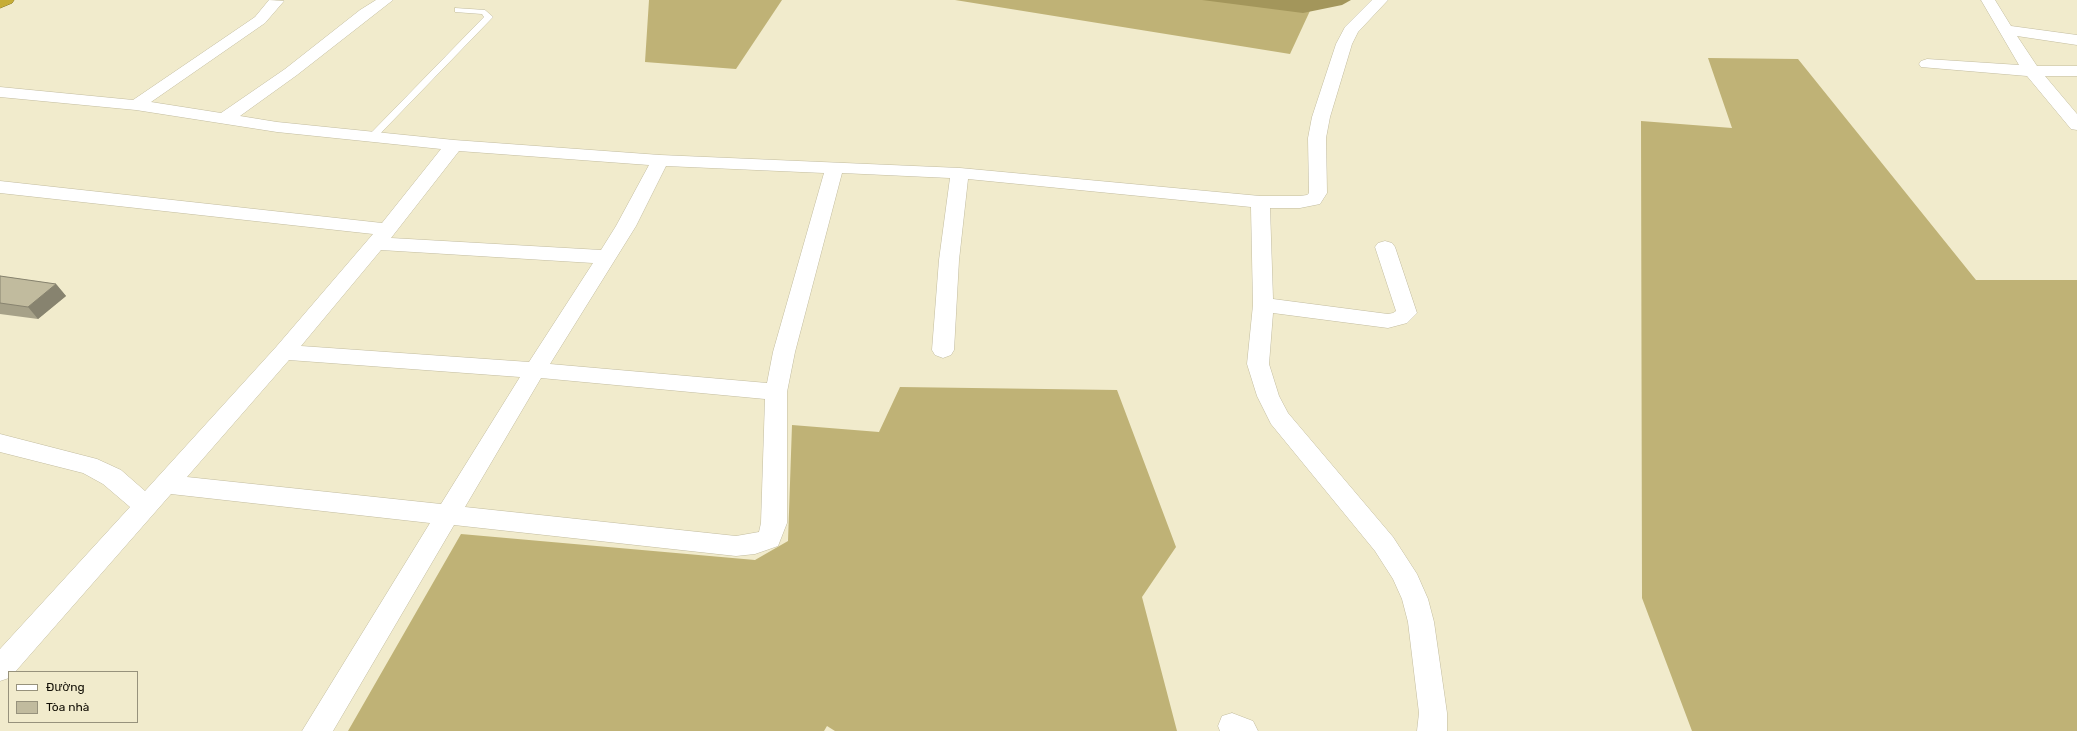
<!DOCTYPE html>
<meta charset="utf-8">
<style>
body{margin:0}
#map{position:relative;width:2077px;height:731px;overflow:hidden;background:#f1ebcc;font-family:Rubik,sans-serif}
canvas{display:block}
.legend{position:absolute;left:8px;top:671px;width:130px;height:52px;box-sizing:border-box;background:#f1ebcc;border:1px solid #97927c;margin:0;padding:5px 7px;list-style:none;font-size:12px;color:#100d04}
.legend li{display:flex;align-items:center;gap:8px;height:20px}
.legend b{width:20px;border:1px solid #97927c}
</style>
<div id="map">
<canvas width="2077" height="731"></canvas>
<ul class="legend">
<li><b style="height:5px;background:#fff"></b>Đường</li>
<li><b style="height:11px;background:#c1bb9e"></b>Tòa nhà</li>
</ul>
</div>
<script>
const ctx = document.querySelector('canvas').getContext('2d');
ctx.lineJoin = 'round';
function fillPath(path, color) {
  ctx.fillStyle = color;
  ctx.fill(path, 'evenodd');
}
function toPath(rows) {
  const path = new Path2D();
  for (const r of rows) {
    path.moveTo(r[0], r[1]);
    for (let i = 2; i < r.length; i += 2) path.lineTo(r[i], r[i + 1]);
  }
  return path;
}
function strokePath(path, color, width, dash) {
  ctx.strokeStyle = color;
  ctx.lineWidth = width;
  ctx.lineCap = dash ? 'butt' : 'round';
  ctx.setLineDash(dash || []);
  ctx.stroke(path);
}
const forest = toPath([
 [649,0,782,0,736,69,645,62],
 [955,0,1315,0,1290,54],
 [1708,58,1798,59,1976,280,2077,280,2077,731,1692,731,1642,598,1641,121,1732,128],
 [900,387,1117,390,1176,547,1142,597,1177,731,835,731,827,726,824,731,348,731,461,534,755,560,788,541,792,425,879,432]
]);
const water = toPath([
 [1202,0,1351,0,1342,5,1303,13]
]);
const lane = toPath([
 [455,8,485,10,493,17,375,139,369,139,369,135,484,17,482,14,455,12,455,8]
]);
const street = toPath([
 [269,0,284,1,265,23,151,102,221,113,285,69,360,10,376,0,393,0,297,75,240,116,277,122,454,140,660,155,960,168,1260,196,1300,196,1307,195,1309,193,1308,138,1312,117,1336,44,1345,27,1372,0,1388,0,1358,32,1352,44,1330,117,1326,138,1327,193,1320,204,1300,208,1270,208,1273,299,1388,314,1393,313,1396,311,1375,247,1378,243,1385,241,1392,243,1395,247,1417,313,1407,323,1388,328,1273,313,1269,364,1279,396,1288,413,1393,537,1417,574,1428,599,1434,622,1447,713,1447,731,1417,731,1419,713,1408,622,1402,599,1393,579,1375,551,1271,424,1257,396,1247,364,1253,305,1251,207,968,179,959,260,954,350,951,355,943,358,935,355,932,350,939,260,950,178,842,173,795,352,787,392,787,523,778,546,755,554,736,556,454,525,333,731,302,731,430,523,171,494,15,672,9,672,9,678,0,681,0,649,130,507,103,484,83,473,0,452,0,434,97,459,121,470,145,491,276,347,373,234,0,193,0,181,382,223,441,149,277,132,136,110,0,97,0,87,133,100,255,17,269,0],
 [459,151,649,165,616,226,601,250,391,238,459,151],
 [666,166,824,173,773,352,767,383,550,364,636,226,666,166],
 [381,250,593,263,529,362,301,346,381,250],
 [289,360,520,377,441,504,187,477,289,360],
 [541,378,765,399,761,523,759,532,736,536,465,507,541,378],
 [1981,0,1995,0,2011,26,2077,35,2077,45,2017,36,2037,66,2077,66,2077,76,2045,76,2077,114,2077,130,2071,129,2027,76,1921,67,1919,64,1921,61,1927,59,2019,65,1981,0],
 [1232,713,1253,721,1258,731,1220,731,1218,726,1222,716,1232,713]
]);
const highway = toPath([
 [0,0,14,0,12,3,0,8,0,0]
]);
const wall = toPath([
 [0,276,56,284,66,296,38,319,0,314]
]);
const shadedWall = toPath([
 [56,284,66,296,38,319,28,307]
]);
const building = toPath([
 [0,276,56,284,28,307,0,303,0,276]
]);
fillPath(forest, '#bfb276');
fillPath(water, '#a3965b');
strokePath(lane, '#c2bc9f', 1);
strokePath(street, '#c2bc9f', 1);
strokePath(highway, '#867524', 1);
fillPath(lane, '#fff');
fillPath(street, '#fff');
fillPath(highway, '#c6ad36');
fillPath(wall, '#a6a188');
fillPath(shadedWall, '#87836f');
fillPath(building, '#c1bb9e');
strokePath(building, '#87836f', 1);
</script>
